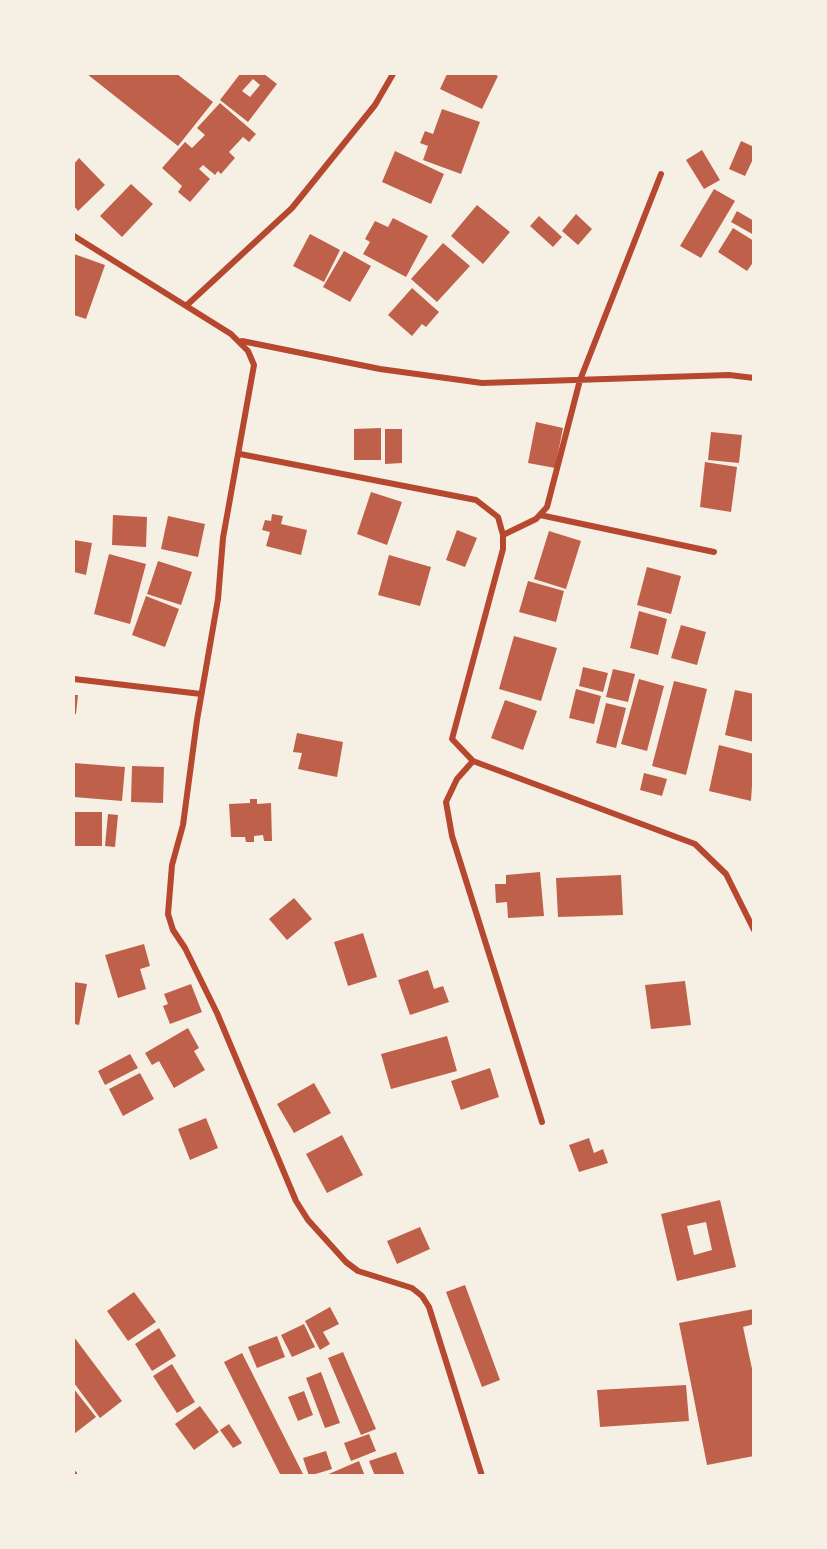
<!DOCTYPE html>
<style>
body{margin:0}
#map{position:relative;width:827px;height:1549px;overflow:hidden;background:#f6efe4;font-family:Arial,sans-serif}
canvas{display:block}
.frame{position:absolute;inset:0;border:75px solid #f6efe4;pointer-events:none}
</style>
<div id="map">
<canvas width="827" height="1549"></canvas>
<div class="frame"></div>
</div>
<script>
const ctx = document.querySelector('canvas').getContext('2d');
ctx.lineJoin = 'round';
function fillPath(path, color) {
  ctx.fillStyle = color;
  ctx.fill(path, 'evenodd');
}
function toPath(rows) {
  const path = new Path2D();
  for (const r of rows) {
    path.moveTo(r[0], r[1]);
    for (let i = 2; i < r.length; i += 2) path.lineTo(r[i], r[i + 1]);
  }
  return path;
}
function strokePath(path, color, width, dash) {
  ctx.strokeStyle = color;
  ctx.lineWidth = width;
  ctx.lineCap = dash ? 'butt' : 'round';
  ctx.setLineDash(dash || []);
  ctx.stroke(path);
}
const building = toPath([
 [87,74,177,74,213,102,178,146],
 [240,74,264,74,277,84,248,122,220,100],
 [253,79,260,85,250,97,242,91],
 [447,74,493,74,498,76,482,109,440,89],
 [220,103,256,134,249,142,243,137,229,152,235,158,221,174,218,171,215,175,203,165,199,169,210,179,190,202,178,192,182,186,162,168,185,142,192,148,205,135,197,128],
 [442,109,480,122,461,174,423,160,428,146,420,143,425,131,433,134],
 [741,141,754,147,754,157,745,176,729,169],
 [702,150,720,180,704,189,686,160],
 [395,151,444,174,431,204,382,182],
 [79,158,105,185,78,211,74,206,74,164],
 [131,184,153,204,122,237,100,216],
 [714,189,735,201,701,258,680,246],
 [477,205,510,232,483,264,451,236],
 [737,211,754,221,754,235,731,222],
 [576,214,592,229,578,245,562,231],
 [539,216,562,237,553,247,530,226],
 [393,218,428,236,406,277,363,254,370,242,365,239,375,221,388,227],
 [733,228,754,241,754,261,747,271,718,252],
 [310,234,340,250,324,282,293,266],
 [443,243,470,266,437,302,411,279],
 [344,251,371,266,350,302,323,287],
 [74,254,105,265,86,319,74,315],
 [412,288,439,312,426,327,422,324,412,336,388,315],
 [536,422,563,428,555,468,528,463],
 [381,428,381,460,354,460,354,429],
 [385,429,402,429,402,463,385,464],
 [711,432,742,435,739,463,708,460],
 [705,462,737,467,731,512,700,507],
 [371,492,402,502,387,545,357,534],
 [272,514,283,516,281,524,307,530,301,555,266,546,270,532,262,530,265,520,271,521],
 [113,515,147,517,146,547,112,545],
 [168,516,205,524,198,557,161,549],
 [457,530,477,538,465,567,446,560],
 [549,531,581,541,566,589,534,579],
 [74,540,92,543,86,575,74,572],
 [109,554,146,564,130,624,94,614],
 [389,555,431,567,420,606,378,595],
 [158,561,192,572,181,605,147,594],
 [647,567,681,576,671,614,637,605],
 [528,581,564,591,556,622,519,612],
 [146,596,179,609,165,647,132,635],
 [639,611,667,619,658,655,630,648],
 [681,625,706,632,697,665,671,658],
 [514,636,557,648,541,701,499,689],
 [583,667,608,673,603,692,579,686],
 [613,669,635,674,628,702,606,697],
 [639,679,664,686,647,751,621,744],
 [674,681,707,689,686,775,652,766],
 [576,689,601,696,594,724,569,718],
 [735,690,754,694,754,742,725,735],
 [74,695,78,695,76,714,74,714],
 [505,700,537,711,523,750,491,738],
 [606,703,626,708,616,748,596,743],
 [297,733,343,742,337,777,298,769,302,753,293,752],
 [719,745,754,754,751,801,709,791],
 [74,763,125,767,122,801,74,797],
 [132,766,164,767,163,803,131,802],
 [644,773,667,779,662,796,640,790],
 [250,799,257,799,257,804,271,803,272,841,264,841,263,835,254,836,254,842,246,842,245,837,231,837,229,804,250,803],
 [74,812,102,812,102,846,74,846],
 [108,814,118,815,115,847,105,846],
 [540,872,544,916,508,918,507,902,496,903,495,884,506,884,506,875],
 [621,875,623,915,558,917,556,878],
 [294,898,312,919,287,940,269,919],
 [363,933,377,977,348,986,334,942],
 [144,944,150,966,140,969,146,989,118,998,105,955],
 [428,970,434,989,443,986,449,1002,410,1015,398,980],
 [685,981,691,1025,651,1029,645,985],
 [74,982,87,984,79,1025,74,1024],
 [191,984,202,1012,170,1024,163,1006,168,1004,164,994],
 [188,1028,199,1048,194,1051,205,1070,174,1088,159,1061,152,1065,145,1053],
 [447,1036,457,1071,391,1089,381,1054],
 [130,1054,138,1068,105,1085,98,1071],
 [490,1068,499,1097,461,1110,451,1081],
 [140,1073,154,1099,123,1116,109,1089],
 [314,1083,331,1113,294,1133,277,1104],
 [206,1118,218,1148,190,1160,178,1129],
 [342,1135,363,1175,327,1193,306,1154],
 [589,1138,594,1153,603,1149,608,1163,579,1172,569,1145],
 [720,1200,736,1267,677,1281,661,1214],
 [706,1222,712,1250,694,1255,687,1226],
 [420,1227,430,1249,397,1264,387,1241],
 [465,1285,500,1380,482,1387,446,1292],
 [134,1292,156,1322,128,1341,107,1311],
 [330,1307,339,1324,323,1332,330,1344,320,1350,305,1321],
 [754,1309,754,1324,743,1327,754,1378,754,1456,707,1465,679,1323],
 [304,1324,315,1347,292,1357,281,1335],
 [159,1328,176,1356,152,1371,135,1344],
 [277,1336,285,1357,257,1368,248,1347],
 [74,1337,122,1401,100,1418,74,1383],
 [343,1352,376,1429,361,1435,328,1358],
 [242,1353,304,1476,281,1476,224,1362],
 [172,1364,195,1402,177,1413,153,1376],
 [321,1372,340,1423,325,1428,306,1378],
 [686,1385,689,1421,600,1427,597,1390],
 [74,1389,96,1417,74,1434],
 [304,1391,313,1415,298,1421,288,1397],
 [200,1406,219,1432,194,1450,175,1424],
 [229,1424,242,1443,233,1448,220,1430],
 [369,1434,376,1451,351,1461,344,1443],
 [326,1451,332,1469,309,1476,303,1458],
 [396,1452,405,1476,375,1476,369,1461],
 [359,1461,365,1476,324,1476]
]);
const minor = toPath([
 [74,236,231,334,248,351,254,365,223,538,218,599,197,720,183,825,172,865,168,914,173,930,185,948,217,1013,296,1201,308,1220,346,1262,358,1271,412,1288,422,1296,429,1307,482,1476],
 [187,305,292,208,375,105,393,74],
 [242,341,380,369,482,383,729,375,754,378],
 [240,454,476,500,498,517,503,535,503,549,452,739,473,761,695,844,726,874,754,930],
 [540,515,714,552],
 [503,535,536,519,547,507,580,380,661,174],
 [74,679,201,694],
 [473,761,457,779,446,802,452,836,542,1122],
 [74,1474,75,1476]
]);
fillPath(building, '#bf614a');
strokePath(minor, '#b5482f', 6);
</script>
